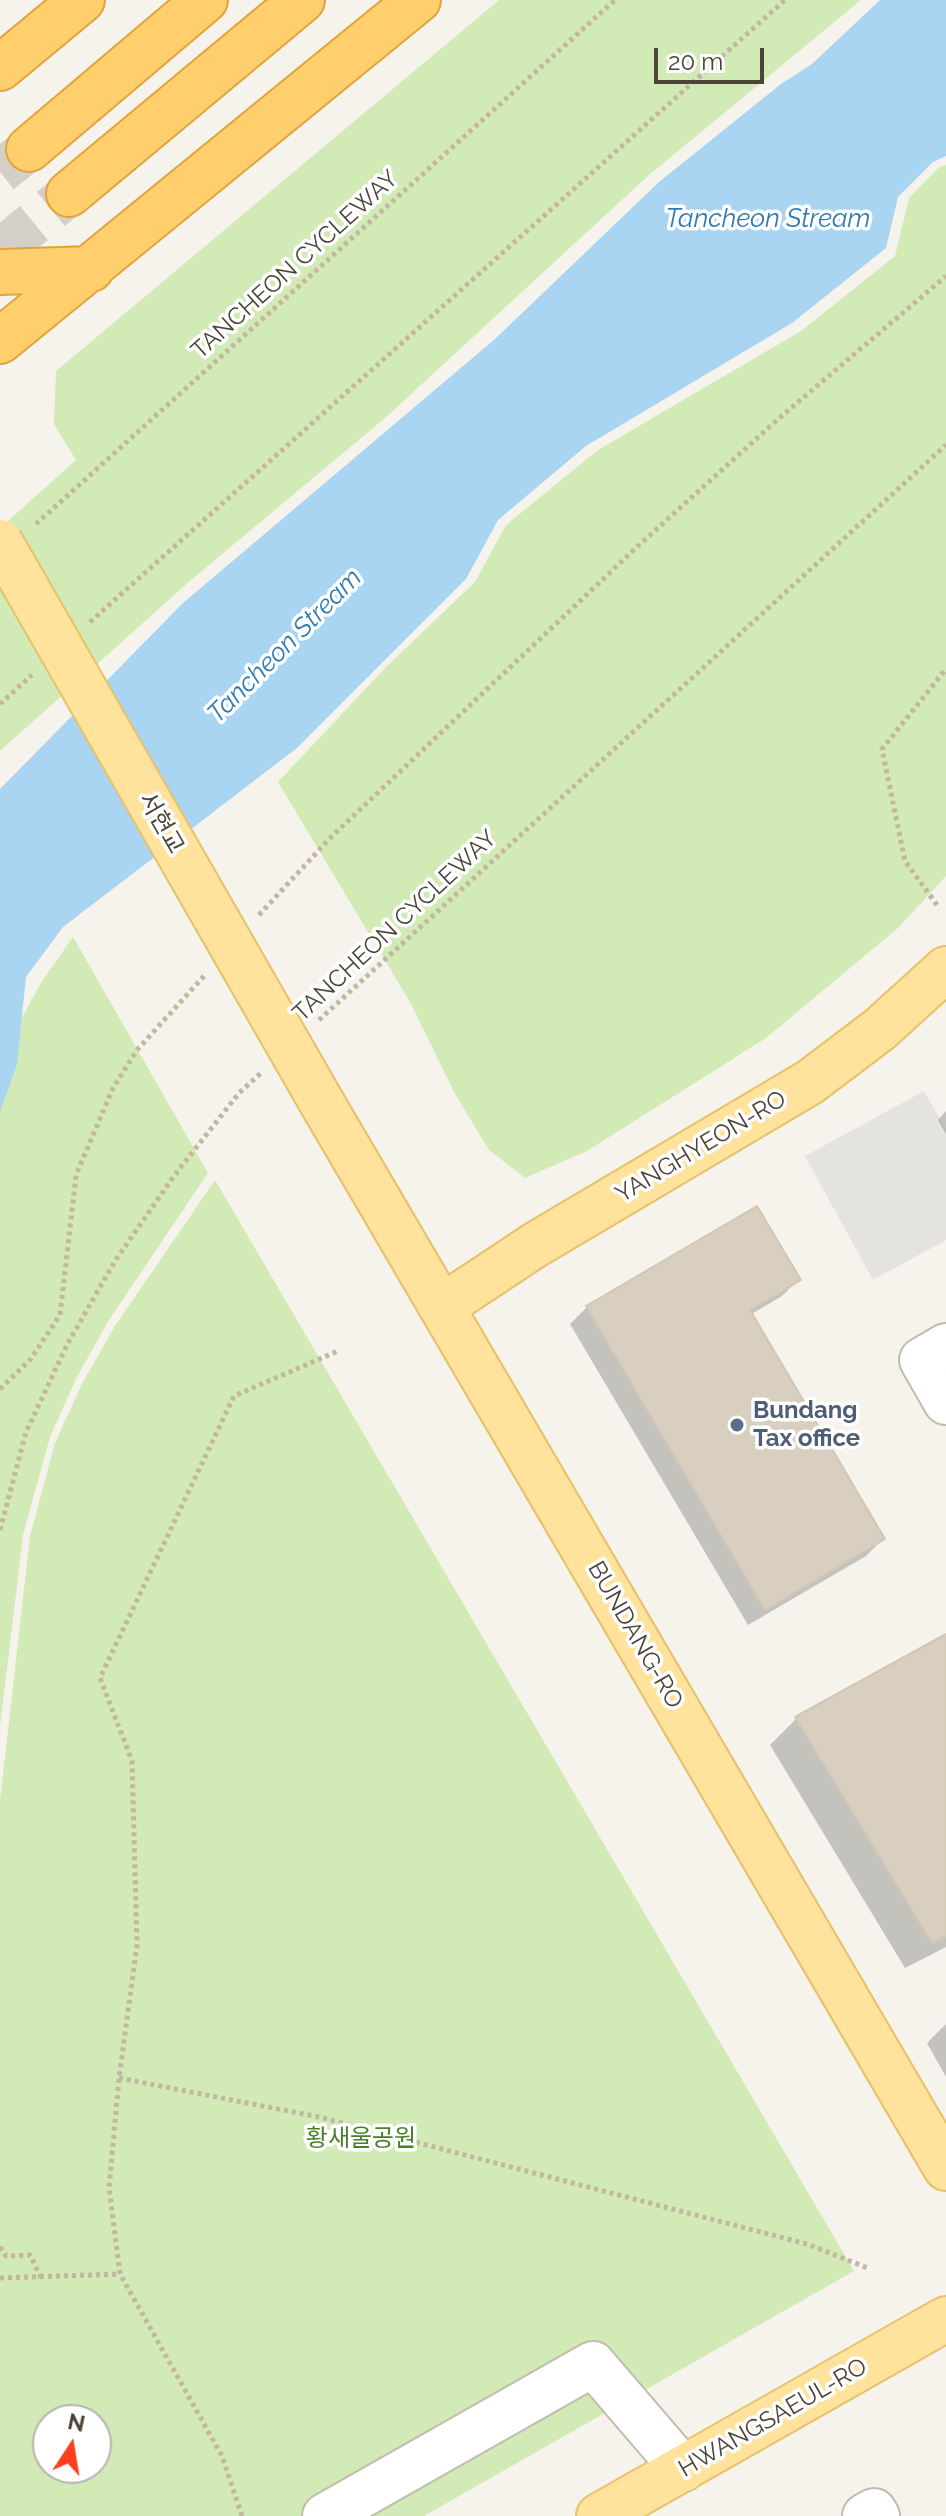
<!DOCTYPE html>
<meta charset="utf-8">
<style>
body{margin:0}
#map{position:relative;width:946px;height:2516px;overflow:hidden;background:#f6f3ec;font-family:Raleway,sans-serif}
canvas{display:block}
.north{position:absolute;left:32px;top:2404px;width:80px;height:80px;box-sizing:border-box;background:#fff;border:2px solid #b7b4b0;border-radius:50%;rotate:12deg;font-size:22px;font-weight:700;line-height:32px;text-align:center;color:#4b4439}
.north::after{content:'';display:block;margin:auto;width:28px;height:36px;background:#fc3f1d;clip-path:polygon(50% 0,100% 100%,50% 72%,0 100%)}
.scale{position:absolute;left:654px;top:48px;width:110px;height:36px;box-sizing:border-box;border:4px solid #4b4439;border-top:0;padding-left:10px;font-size:24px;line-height:28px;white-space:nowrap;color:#4b4439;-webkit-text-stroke:6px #fff;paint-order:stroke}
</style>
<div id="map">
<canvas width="946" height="2516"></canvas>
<div class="north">N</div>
<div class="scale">20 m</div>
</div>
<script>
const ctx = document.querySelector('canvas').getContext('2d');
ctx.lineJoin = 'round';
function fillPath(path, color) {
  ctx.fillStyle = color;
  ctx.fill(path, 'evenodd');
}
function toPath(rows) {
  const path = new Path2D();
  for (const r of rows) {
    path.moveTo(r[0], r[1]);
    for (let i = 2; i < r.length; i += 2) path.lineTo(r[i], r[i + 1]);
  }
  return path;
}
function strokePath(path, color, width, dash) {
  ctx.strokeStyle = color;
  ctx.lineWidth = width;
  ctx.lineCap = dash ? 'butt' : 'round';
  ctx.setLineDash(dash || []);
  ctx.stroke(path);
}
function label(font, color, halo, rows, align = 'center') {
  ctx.font = font + ' Raleway,"Noto Sans KR",sans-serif';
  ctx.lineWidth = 7;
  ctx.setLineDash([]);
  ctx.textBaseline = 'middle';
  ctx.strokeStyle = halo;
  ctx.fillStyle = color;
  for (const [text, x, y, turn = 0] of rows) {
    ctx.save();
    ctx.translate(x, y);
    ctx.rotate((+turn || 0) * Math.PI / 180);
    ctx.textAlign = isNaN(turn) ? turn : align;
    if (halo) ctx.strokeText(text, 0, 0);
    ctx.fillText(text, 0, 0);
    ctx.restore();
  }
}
const green = toPath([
 [499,0,861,0,649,175,385,418,191,580,0,751,0,528,76,460,54,424,56,371],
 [946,165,946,876,898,928,766,1038,587,1151,525,1178,489,1150,455,1094,410,1002,278,782,386,667,475,582,506,525,598,450,801,331,895,256,909,198,939,167],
 [73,937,208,1173,109,1320,77,1377,50,1437,23,1535,0,1727,0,1058,42,981],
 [215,1180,854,2271,424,2516,0,2516,0,1801,30,1536,55,1443,82,1384,115,1326],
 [48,2420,96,2420,96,2468,48,2468]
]);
const parking = toPath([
 [924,1091,946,1130,946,1240,873,1280,805,1156]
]);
const water = toPath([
 [880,0,946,0,946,156,933,162,898,197,886,248,792,323,586,446,498,520,466,579,297,748,63,927,26,977,17,1064,0,1112,0,789,183,603,495,339,659,182,781,84,812,64]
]);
const shadow = toPath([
 [946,1111,946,1134,938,1120],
 [798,1280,782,1296,750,1315,883,1539,866,1556,748,1625,570,1324,587,1307],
 [946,1636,946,1947,905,1968,770,1745,796,1719],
 [946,2024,946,2077,927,2043]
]);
const building = toPath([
 [757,1206,801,1280,750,1310,885,1539,765,1610,586,1306,757,1206],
 [946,1634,946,1936,932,1943,795,1717,946,1634]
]);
const highwayTunnel = toPath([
 [0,172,29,149],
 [0,251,69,194]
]);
const path = toPath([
 [36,524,615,0],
 [90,622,785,0],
 [0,704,32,675],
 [937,905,905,861,882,749,946,669],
 [259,915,331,837,638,546,777,420,946,276],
 [319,1020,946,445],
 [0,1389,30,1360,60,1315,76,1175,113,1088,137,1050,204,976],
 [0,1530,26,1432,68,1343,115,1261,174,1176,239,1093,261,1073],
 [119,2078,319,2117,807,2244,870,2269],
 [0,2247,6,2256,30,2255,41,2278],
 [0,2278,120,2274],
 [242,2516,222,2456,120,2274,109,2188,119,2078,137,1945,132,1761,100,1678,234,1396,338,1351]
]);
const minor = toPath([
 [946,1346,922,1360,946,1402],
 [325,2516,593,2364,683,2469],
 [865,2516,874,2511,877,2516]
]);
const major = toPath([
 [322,1103,946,2168],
 [443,1306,535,1245,810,1082,880,1029,946,969],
 [599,2516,946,2319]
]);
const highway = toPath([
 [0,68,82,0],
 [29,149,205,0],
 [69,194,302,0],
 [0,272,91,269],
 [0,341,418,0]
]);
const majorBridge = toPath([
 [0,542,322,1103]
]);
const markers = [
 [737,1425,8,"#5c6f8a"]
];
const streetNames = [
 ["TANCHEON CYCLEWAY",295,265,-42],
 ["서현교",161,823,60],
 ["TANCHEON CYCLEWAY",395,926,-43],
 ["YANGHYEON-RO",701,1147,-31],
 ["BUNDANG-RO",635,1635,60],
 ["HWANGSAEUL-RO",773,2418,-30]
];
const serviceNames = [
 ["Bundang",753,1411],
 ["Tax office",753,1439]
];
const parkNames = [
 ["황새울공원",361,2139]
];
const waterNames = [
 ["Tancheon Stream",768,219],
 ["Tancheon Stream",285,646,-45]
];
fillPath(green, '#d2eab5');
fillPath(parking, '#e5e3e0');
fillPath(water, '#a9d4f2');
fillPath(shadow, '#0003');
fillPath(building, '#d8cfc1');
strokePath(building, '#d3c7b4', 2);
strokePath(highwayTunnel, '#d4d0c8', 44, [44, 22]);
strokePath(minor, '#c2bbae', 48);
strokePath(major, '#e6c16a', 48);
strokePath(highway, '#e0a43c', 48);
strokePath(path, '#c4b79f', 5, [4, 4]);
strokePath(minor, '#fff', 44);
strokePath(major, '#ffe39c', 44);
strokePath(highway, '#ffcf6e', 44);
strokePath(majorBridge, '#e6c16a', 48, []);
strokePath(majorBridge, '#ffe39c', 44);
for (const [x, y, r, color] of markers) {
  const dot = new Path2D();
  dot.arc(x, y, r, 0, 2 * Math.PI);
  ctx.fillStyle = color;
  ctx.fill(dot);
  strokePath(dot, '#fff', 3);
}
label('24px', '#4b4439', '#fff', streetNames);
label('bold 24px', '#4e5e75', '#fff', serviceNames, 'left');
label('24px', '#4a7f2a', '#fff', parkNames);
label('italic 26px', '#2e7ab2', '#fff', waterNames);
</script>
